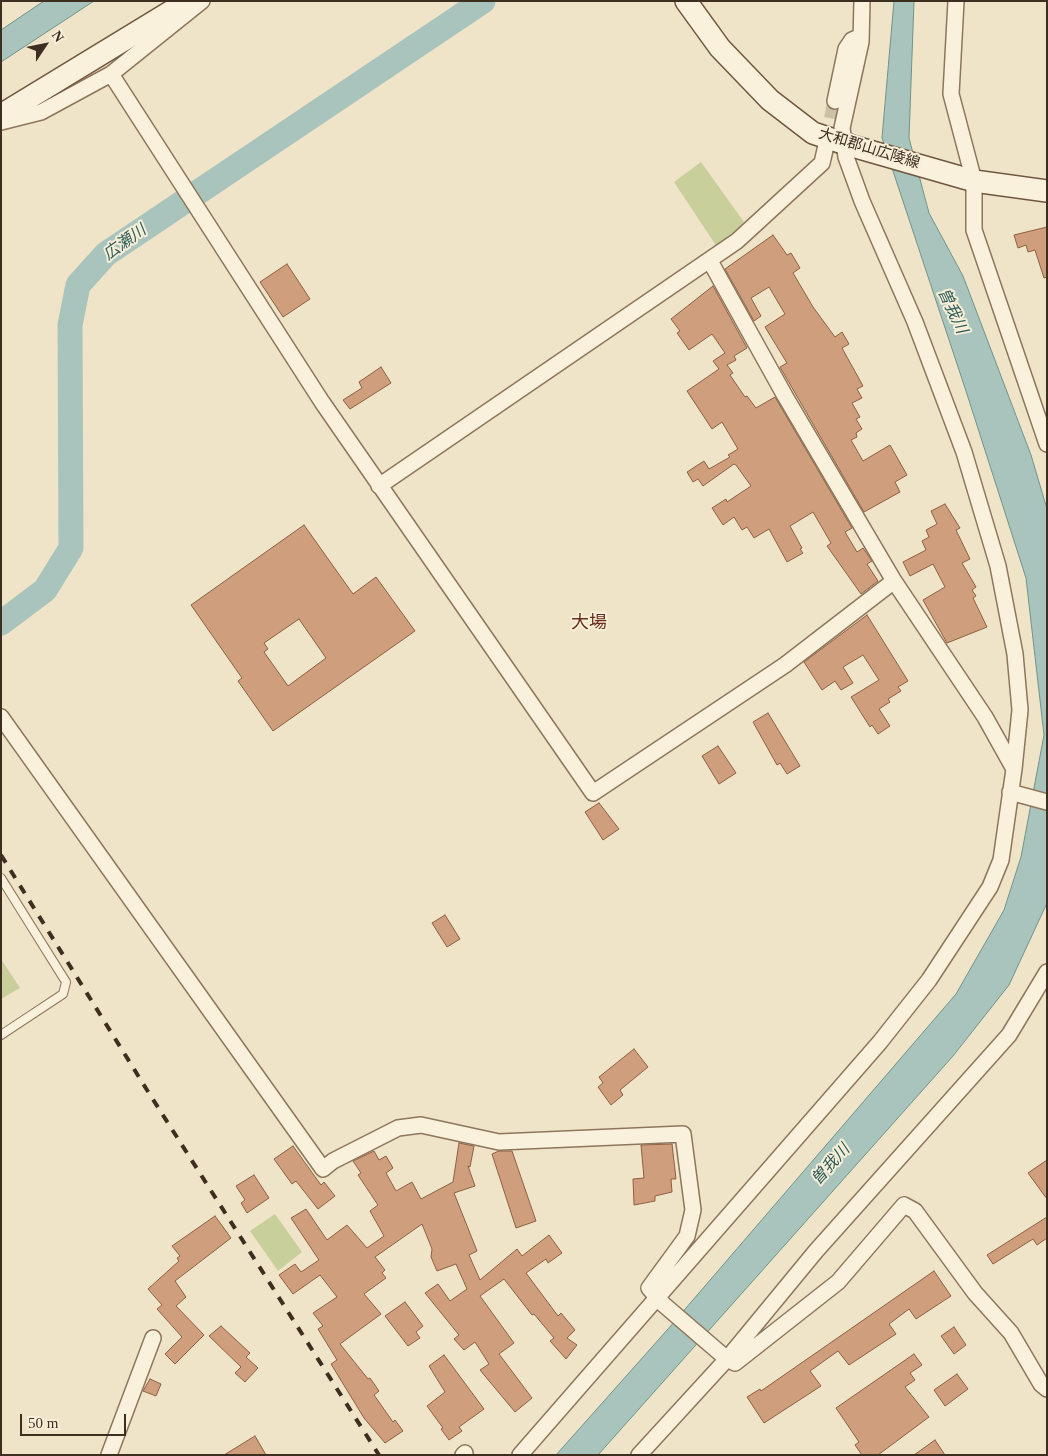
<!DOCTYPE html>
<meta charset="utf-8">
<style>
body{margin:0}
#map{position:relative;width:1048px;height:1456px;overflow:hidden;background:#f0e4c8;font-family:"Times New Roman",serif}
canvas{display:block}
.frame{position:absolute;inset:0;border:2px solid #3d2e20;pointer-events:none}
.north{position:absolute;left:20px;top:20px;width:50px;height:50px;-webkit-text-stroke:4px #f7eed8;paint-order:stroke;rotate:56deg;font-size:14px;font-weight:700;line-height:20px;text-align:center;color:#3d2e20}
.north::after{content:'';display:block;margin:auto;width:18px;height:22px;background:#3d2e20;clip-path:polygon(50% 0,100% 100%,50% 72%,0 100%)}
.scale{position:absolute;left:20px;top:1414px;width:106px;height:22px;box-sizing:border-box;border:2px solid #3d2e20;border-top:0;padding-left:6px;font-size:15px;line-height:18px;white-space:nowrap;color:#3d2e20;-webkit-text-stroke:4px #f7eed8;paint-order:stroke}
</style>
<div id="map">
<canvas width="1048" height="1456"></canvas>
<div class="frame"></div>
<div class="north">N</div>
<div class="scale">50 m</div>
</div>
<script>
const ctx = document.querySelector('canvas').getContext('2d');
ctx.lineJoin = 'round';
function fillPath(path, color) {
  ctx.fillStyle = color;
  ctx.fill(path, 'evenodd');
}
function toPath(rows) {
  const path = new Path2D();
  for (const r of rows) {
    path.moveTo(r[0], r[1]);
    for (let i = 2; i < r.length; i += 2) path.lineTo(r[i], r[i + 1]);
  }
  return path;
}
function strokePath(path, color, width, dash) {
  ctx.strokeStyle = color;
  ctx.lineWidth = width;
  ctx.lineCap = dash ? 'butt' : 'round';
  ctx.setLineDash(dash || []);
  ctx.stroke(path);
}
function label(font, color, halo, rows, align = 'center') {
  ctx.font = font + ' "Times New Roman","Noto Sans JP",serif';
  ctx.lineWidth = 4;
  ctx.setLineDash([]);
  ctx.textBaseline = 'middle';
  ctx.strokeStyle = halo;
  ctx.fillStyle = color;
  for (const [text, x, y, turn = 0] of rows) {
    ctx.save();
    ctx.translate(x, y);
    ctx.rotate((+turn || 0) * Math.PI / 180);
    ctx.textAlign = isNaN(turn) ? turn : align;
    if (halo) ctx.strokeText(text, 0, 0);
    ctx.fillText(text, 0, 0);
    ctx.restore();
  }
}
const green = toPath([
 [701,162,744,222,717,247,674,182],
 [1,959,20,988,1,999],
 [275,1214,302,1252,278,1271,250,1231]
]);
const water = toPath([
 [44,1,94,1,1,62,1,30,44,1],
 [894,1,914,1,909,138,929,213,963,276,1031,455,1047,509,1047,903,1009,985,953,1056,598,1455,556,1455,668,1329,956,994,1004,910,1021,857,1044,735,1026,578,965,388,882,138,894,1]
]);
const river = toPath([
 [1,623,45,590,71,548,70,325,78,285,106,254,483,1]
]);
const building = toPath([
 [1047,227,1047,277,1044,278,1035,250,1028,252,1026,245,1018,248,1014,235,1047,227],
 [773,235,787,255,791,253,800,268,793,273,813,307,835,337,842,332,849,344,842,348,863,386,857,389,862,398,852,403,860,417,856,419,862,429,856,433,857,437,851,440,863,461,890,445,907,475,895,482,900,492,864,512,780,367,787,363,765,327,785,314,769,287,751,298,761,316,754,321,725,269,773,235],
 [287,264,310,299,283,317,260,282,287,264],
 [713,286,747,348,734,356,736,360,727,365,733,373,730,375,745,397,747,396,756,408,775,397,852,528,845,532,857,552,863,548,872,561,867,564,878,581,861,594,827,546,831,543,813,512,790,526,802,548,800,549,803,553,787,562,769,529,754,538,747,527,742,530,734,517,723,525,712,508,726,499,727,502,751,486,736,465,734,464,703,486,698,479,693,482,687,472,704,461,709,469,730,457,728,455,738,449,722,422,712,429,687,391,719,369,713,361,725,353,712,334,689,350,677,333,680,331,671,319,713,286],
 [381,367,391,383,350,409,343,400,362,388,359,382,381,367],
 [945,504,960,528,956,530,970,559,962,563,976,587,972,590,976,596,973,598,987,627,947,643,923,600,945,587,933,564,910,576,903,562,926,550,922,541,929,537,926,530,937,524,931,511,945,504],
 [304,525,353,594,376,577,415,631,273,731,238,681,242,678,191,605,304,525],
 [299,619,326,658,288,686,264,652,268,649,264,643,299,619],
 [867,615,908,681,898,687,901,691,888,699,890,702,879,709,890,726,878,734,872,725,870,727,851,697,879,680,863,655,843,667,853,683,841,690,835,681,822,690,804,662,867,615],
 [768,713,800,766,787,774,780,763,777,765,753,722,768,713],
 [718,746,736,773,719,784,702,756,718,746],
 [599,803,619,829,603,840,585,812,599,803],
 [445,915,460,939,447,947,432,923,445,915],
 [634,1049,648,1067,620,1090,623,1095,611,1105,598,1087,603,1083,599,1077,634,1049],
 [459,1143,474,1146,470,1167,468,1166,475,1186,454,1193,477,1251,469,1255,480,1280,517,1249,522,1256,549,1235,562,1253,548,1263,546,1259,526,1273,558,1316,561,1313,575,1330,567,1338,577,1345,566,1359,550,1341,554,1338,534,1314,532,1315,504,1279,480,1296,514,1343,499,1354,532,1398,515,1412,480,1370,489,1364,475,1342,464,1350,454,1339,459,1335,425,1293,438,1284,450,1301,467,1289,456,1264,437,1271,431,1257,432,1249,422,1224,375,1257,385,1270,382,1273,386,1278,364,1294,381,1314,340,1344,368,1379,370,1378,379,1391,374,1395,393,1422,395,1420,403,1431,385,1443,364,1418,331,1364,337,1360,318,1329,323,1326,313,1313,337,1297,320,1275,293,1294,279,1275,295,1264,301,1272,319,1260,291,1218,306,1209,327,1240,347,1225,367,1248,384,1236,370,1211,378,1205,358,1175,361,1173,353,1161,374,1151,379,1160,386,1156,393,1168,386,1173,396,1191,412,1182,421,1199,453,1182,459,1143],
 [672,1144,676,1179,671,1179,672,1192,655,1196,655,1201,634,1205,633,1179,644,1178,641,1145,672,1144],
 [293,1146,321,1185,324,1182,335,1196,318,1209,296,1181,292,1184,274,1159,293,1146],
 [499,1151,512,1151,536,1221,516,1228,492,1154,499,1151],
 [1047,1160,1047,1199,1028,1173,1047,1160],
 [254,1175,269,1198,247,1213,241,1203,245,1200,236,1186,254,1175],
 [215,1216,231,1238,175,1281,186,1297,176,1306,204,1335,175,1364,165,1354,182,1337,157,1309,162,1305,148,1289,179,1261,177,1258,180,1256,172,1246,215,1216],
 [1047,1217,1047,1238,1037,1245,1033,1239,993,1264,987,1255,1047,1217],
 [934,1271,951,1296,916,1319,909,1309,889,1324,896,1334,849,1365,838,1351,810,1371,821,1386,764,1423,747,1397,760,1389,761,1391,934,1271],
 [405,1302,423,1326,416,1332,420,1338,408,1346,385,1316,405,1302],
 [221,1326,250,1353,246,1357,258,1368,245,1382,235,1373,241,1367,209,1336,221,1326],
 [954,1327,966,1345,954,1354,941,1336,954,1327],
 [914,1354,922,1365,910,1373,915,1380,905,1387,929,1417,878,1455,862,1455,855,1445,859,1442,836,1408,914,1354],
 [444,1355,484,1409,459,1427,462,1431,449,1440,441,1429,443,1428,427,1406,445,1392,429,1366,444,1355],
 [957,1374,968,1389,945,1406,934,1390,957,1374],
 [150,1379,161,1384,156,1396,143,1391,150,1379],
 [255,1436,266,1455,224,1455,255,1436],
 [935,1440,945,1455,914,1455,935,1440]
]);
const minorTunnel = toPath([
 [827,141,835,101]
]);
const service = toPath([
 [1,878,66,982,63,994,1,1035]
]);
const minor = toPath([
 [956,1,951,94,974,181,974,230,1047,444],
 [111,74,322,402,593,793,785,665,894,581],
 [835,101,846,49,852,40,861,36],
 [1,122,41,112,111,74,202,1],
 [710,261,785,396,894,581,985,717,1014,769],
 [379,486,737,241,822,163,827,141],
 [1,717,323,1169,333,1161,398,1128,421,1125,499,1142,683,1134,693,1210,687,1236,649,1288,663,1304,727,1359,735,1363,838,1282,904,1205,915,1211,975,1293,1011,1333,1041,1384,1047,1389],
 [1010,792,1047,802],
 [109,1455,153,1338],
 [463,1455,465,1453],
 [520,1455,880,1042,929,980,990,887,1001,860,1014,769,1020,710,1015,654,998,566,964,452,915,322,862,201,846,157,842,128,861,42,862,1],
 [639,1455,727,1359,816,1251,1009,1035,1047,972]
]);
const secondary = toPath([
 [686,1,720,48,770,100,813,133,852,146,974,181,1047,191],
 [1,115,188,1]
]);
const rail = toPath([
 [1,855,147,1090,379,1455]
]);
const streetNames = [
 ["大和郡山広陵線",869,149,17]
];
const waterNames = [
 ["広瀬川",125,243,-36],
 ["曽我川",952,311,65],
 ["曽我川",831,1165,-48]
];
const quarterNames = [
 ["大場",589,623]
];
fillPath(green, '#c9cf9b');
fillPath(water, '#a9c4bc');
strokePath(water, '#6f938a', 1);
strokePath(river, '#a9c4bc', 25);
fillPath(building, '#cf9f7d');
strokePath(building, '#8d5f41', 1);
strokePath(minorTunnel, '#ccc0a6', 15, [15, 8]);
strokePath(service, '#8d765c', 10);
strokePath(minor, '#8d765c', 18);
strokePath(secondary, '#6f573f', 24);
strokePath(service, '#faf1dc', 8);
strokePath(minor, '#faf1dc', 15);
strokePath(secondary, '#faf1dc', 21);
strokePath(rail, '#3d2e20', 4, [9, 9]);
label('15px', '#3d2e20', '#f7eed8', streetNames);
label('italic 16px', '#2f5d5a', '#f7eed8', waterNames);
label('18px', '#6b2e1e', '#f7eed8', quarterNames);
</script>
